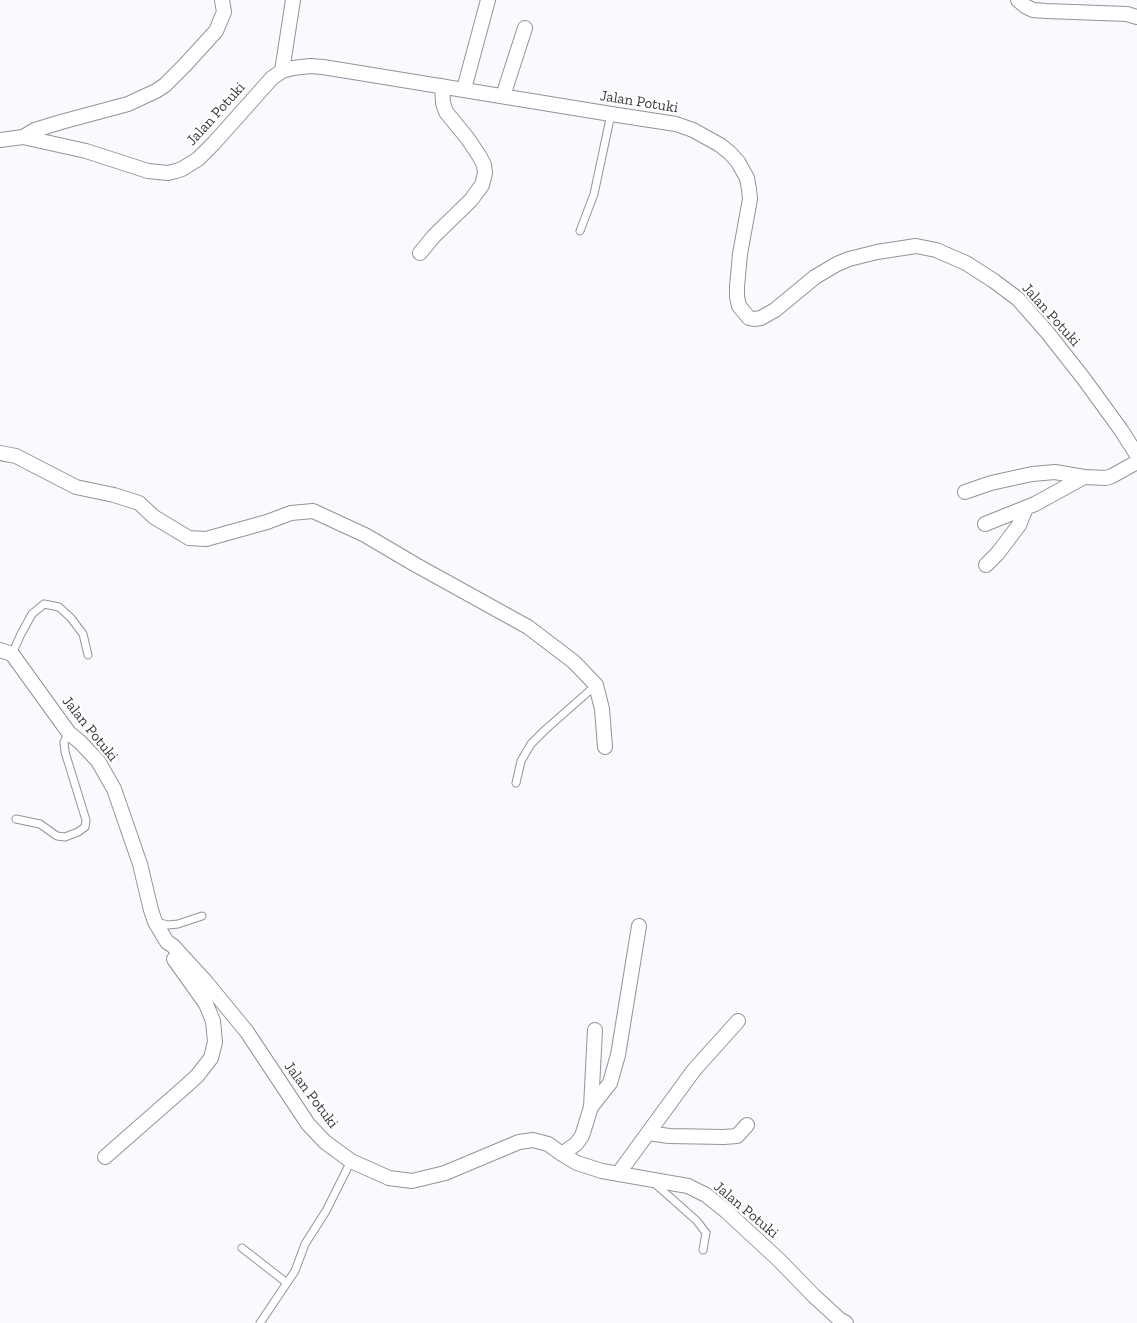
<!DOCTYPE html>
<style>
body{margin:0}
canvas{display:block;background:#f9f9fe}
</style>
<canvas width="1137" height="1323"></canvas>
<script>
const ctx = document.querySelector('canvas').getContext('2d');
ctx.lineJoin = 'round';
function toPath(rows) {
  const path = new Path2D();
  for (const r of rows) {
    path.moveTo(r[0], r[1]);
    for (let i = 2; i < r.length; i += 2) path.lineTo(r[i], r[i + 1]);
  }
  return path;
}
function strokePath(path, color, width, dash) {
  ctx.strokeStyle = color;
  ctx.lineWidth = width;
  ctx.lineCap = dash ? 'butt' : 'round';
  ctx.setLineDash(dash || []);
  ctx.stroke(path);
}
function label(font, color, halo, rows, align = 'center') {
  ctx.font = font + ' "Zilla Slab",serif';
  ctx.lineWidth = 4.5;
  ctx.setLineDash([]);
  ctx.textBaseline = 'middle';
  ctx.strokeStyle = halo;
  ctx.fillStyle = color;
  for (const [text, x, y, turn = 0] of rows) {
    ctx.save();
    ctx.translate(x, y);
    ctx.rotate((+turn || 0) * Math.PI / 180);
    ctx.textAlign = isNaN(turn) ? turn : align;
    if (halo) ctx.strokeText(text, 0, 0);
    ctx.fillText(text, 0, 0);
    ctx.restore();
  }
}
const lane = toPath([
 [580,231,594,194,611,114],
 [12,654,21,634,32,614,44,604,59,607,71,618,83,634,88,655],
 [516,783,521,761,531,744,545,730,596,685],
 [16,819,40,824,57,836,65,837,78,832,85,827,86,820,65,752,64,742,69,733],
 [156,922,168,925,178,924,202,916],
 [653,1182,697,1221,706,1233,703,1250],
 [242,1248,287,1283],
 [260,1323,295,1271,305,1244,326,1211,351,1161]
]);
const street = toPath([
 [1018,0,1025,6,1033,10,1046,11,1127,14,1137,17],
 [282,71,293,0],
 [464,89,488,0],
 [503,96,525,28],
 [23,137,35,130,61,122,128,104,156,91,165,85,185,65,216,31,224,12,222,0],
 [0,140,23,137,86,151,148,171,168,173,176,171,182,169,198,159,214,143,272,78,282,71,293,68,310,66,323,67,611,114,676,124,693,130,720,145,730,153,738,162,747,178,749,189,750,199,740,254,737,287,737,297,739,306,749,318,754,319,761,318,775,310,815,277,837,264,849,259,877,252,916,246,936,250,966,263,994,281,1018,299,1047,332,1084,379,1121,430,1137,455],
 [420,253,434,236,471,200,482,185,485,173,484,165,480,157,468,139,446,112,443,103,442,86],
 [0,453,16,456,76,487,114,495,139,503,154,517,189,538,206,539,267,522,291,513,313,511,365,535,416,565,528,627,574,662,596,685,602,709,605,747],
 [965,492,991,483,1032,474,1055,472,1084,477],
 [985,524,1035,504,1084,477,1106,478,1112,476,1137,462],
 [986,565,998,553,1019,525,1026,508],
 [0,650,12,654,69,733,80,742,98,761,114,789,140,864,151,910,155,922,167,942,173,946,206,982,247,1032,308,1124,325,1142,351,1161,389,1178,412,1181,445,1173,519,1142,533,1140,548,1144,562,1154,577,1163,602,1171,688,1186,706,1195,726,1211,779,1260,814,1296,839,1319,846,1323],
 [591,1107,610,1083,618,1055,639,926],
 [648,1133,694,1070,738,1021],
 [562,1154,576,1144,582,1136,591,1107,595,1030],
 [105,1157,186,1086,197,1076,211,1058,215,1042,213,1021,206,1004,174,959],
 [618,1174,648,1133,669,1136,724,1137,737,1136,747,1125]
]);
const streetNames = [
 ["Jalan Potuki",639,102,9],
 ["Jalan Potuki",216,114,-48],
 ["Jalan Potuki",1051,315,48],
 ["Jalan Potuki",90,729,51],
 ["Jalan Potuki",311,1095,53],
 ["Jalan Potuki",746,1210,40]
];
strokePath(lane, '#92939d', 9);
strokePath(street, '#92939d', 16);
strokePath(lane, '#fff', 7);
strokePath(street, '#fff', 14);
label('15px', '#3b3b3f', '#fff', streetNames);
</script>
